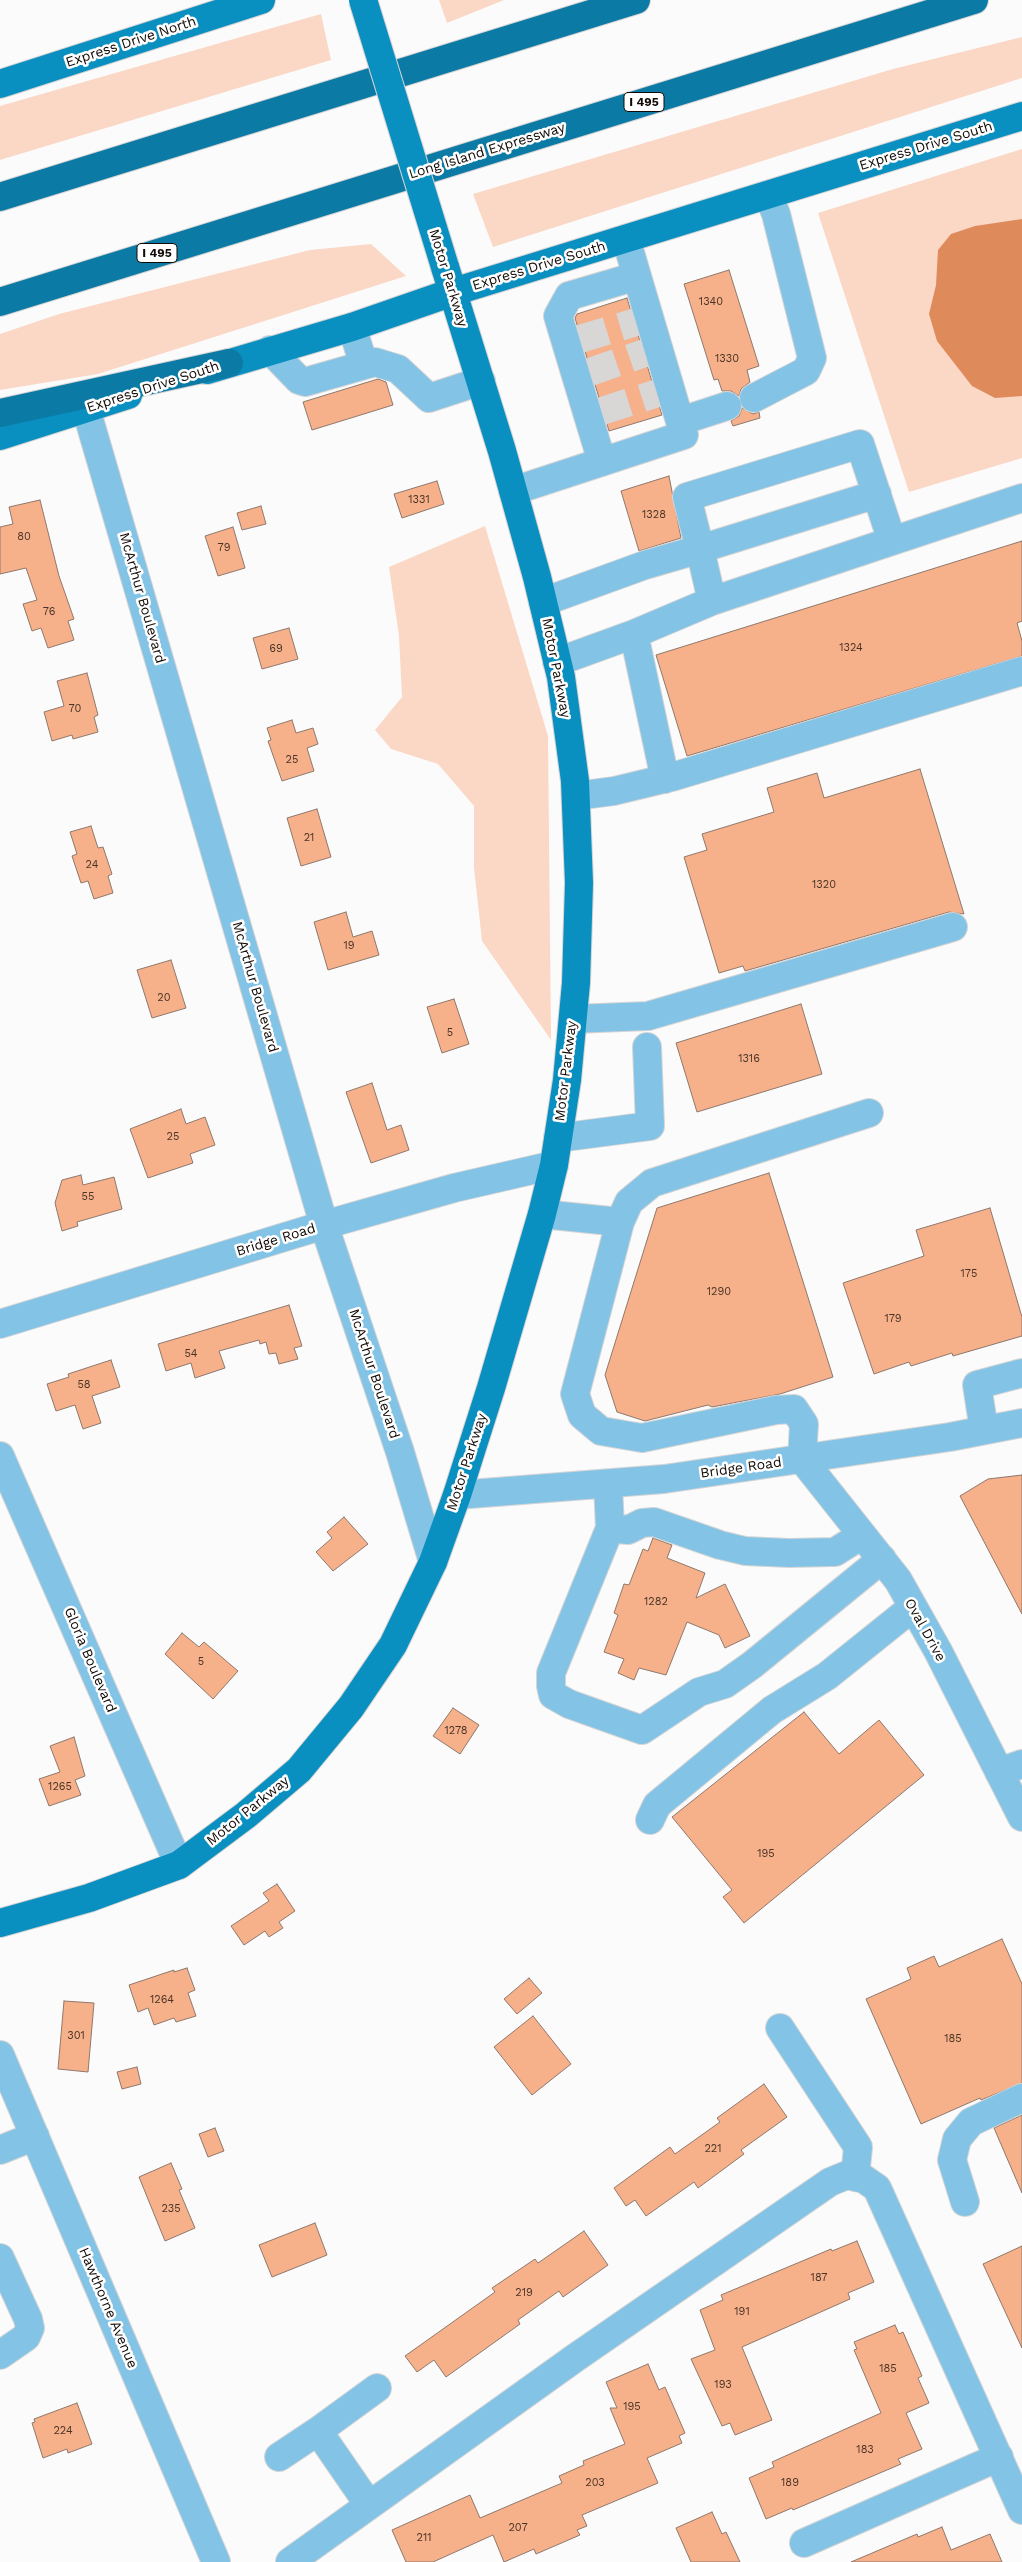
<!DOCTYPE html>
<style>
body{margin:0}
canvas{display:block;background:#fbfbfb}
</style>
<canvas width="1022" height="2562"></canvas>
<script>
const ctx = document.querySelector('canvas').getContext('2d');
ctx.lineJoin = 'round';
function fillPath(path, color) {
  ctx.fillStyle = color;
  ctx.fill(path, 'evenodd');
}
function toPath(rows) {
  const path = new Path2D();
  for (const r of rows) {
    path.moveTo(r[0], r[1]);
    for (let i = 2; i < r.length; i += 2) path.lineTo(r[i], r[i + 1]);
  }
  return path;
}
function strokePath(path, color, width, dash) {
  ctx.strokeStyle = color;
  ctx.lineWidth = width;
  ctx.lineCap = dash ? 'butt' : 'round';
  ctx.setLineDash(dash || []);
  ctx.stroke(path);
}
function label(font, color, halo, rows, align = 'center') {
  ctx.font = font + ' "Work Sans",sans-serif';
  ctx.lineWidth = 5;
  ctx.setLineDash([]);
  ctx.textBaseline = 'middle';
  ctx.strokeStyle = halo;
  ctx.fillStyle = color;
  for (const [text, x, y, turn = 0] of rows) {
    ctx.save();
    ctx.translate(x, y);
    ctx.rotate((+turn || 0) * Math.PI / 180);
    ctx.textAlign = isNaN(turn) ? turn : align;
    if (halo) ctx.strokeText(text, 0, 0);
    ctx.fillText(text, 0, 0);
    ctx.restore();
  }
}
const green = toPath([
 [439,0,504,0,447,23],
 [321,14,331,60,0,160,0,106],
 [1022,37,1022,78,493,247,473,194,893,69],
 [1022,149,1022,458,909,492,818,213],
 [371,244,406,276,98,374,0,390,0,334,59,314,310,250],
 [485,526,548,736,551,1040,482,941,474,868,474,806,438,764,391,749,375,730,402,697,399,636,389,567]
]);
const water = toPath([
 [1022,219,1022,396,995,398,972,386,937,341,929,314,936,285,938,250,951,234,975,226]
]);
const building = toPath([
 [729,270,759,366,747,370,750,382,741,389,739,396,731,391,722,391,718,379,714,380,684,284,729,270],
 [627,298,662,415,609,431,575,318,577,314,627,298],
 [378,379,386,382,393,405,312,430,303,402,378,379],
 [742,408,753,414,759,412,760,418,733,426,731,421,739,416,742,408],
 [669,476,681,538,639,551,621,491,669,476],
 [437,481,444,504,402,518,394,494,437,481],
 [40,500,59,576,74,619,68,621,74,640,48,648,41,628,32,631,23,604,37,600,26,568,0,574,0,527,13,524,9,507,40,500],
 [261,506,266,524,242,530,237,513,261,506],
 [233,527,245,568,218,576,205,536,233,527],
 [1022,541,1022,621,1017,623,1022,641,1022,656,687,756,656,655,1022,541],
 [289,628,298,659,262,669,253,638,289,628],
 [87,673,98,715,94,717,98,732,73,739,72,735,52,741,44,712,64,706,57,681,87,673],
 [292,720,296,733,313,728,318,744,307,748,314,771,282,781,268,741,271,740,267,728,292,720],
 [920,769,964,914,949,912,745,971,743,966,719,973,684,857,707,850,702,834,774,812,767,788,817,773,824,798,920,769],
 [317,809,331,857,301,866,287,818,317,809],
 [91,826,98,848,103,847,112,874,108,876,113,893,94,899,88,881,81,883,72,856,77,854,70,832,91,826],
 [346,912,353,937,372,931,379,955,328,970,314,922,346,912],
 [171,960,186,1008,152,1018,137,970,171,960],
 [454,999,469,1044,442,1053,427,1007,454,999],
 [801,1004,822,1074,697,1112,676,1043,801,1004],
 [372,1083,387,1130,401,1125,409,1150,371,1163,346,1092,372,1083],
 [181,1109,186,1124,205,1117,215,1145,190,1154,193,1163,148,1178,130,1129,181,1109],
 [769,1173,833,1377,780,1394,712,1407,708,1405,645,1421,617,1412,605,1375,657,1208,769,1173],
 [81,1175,83,1185,114,1177,122,1209,77,1222,78,1226,62,1231,55,1203,62,1180,81,1175],
 [990,1208,1022,1317,1022,1336,953,1356,952,1353,911,1366,909,1362,874,1374,843,1283,924,1256,916,1230,990,1208],
 [289,1305,302,1346,294,1348,298,1359,279,1364,276,1353,269,1354,266,1342,260,1344,259,1340,219,1351,225,1368,195,1378,191,1363,166,1371,158,1344,289,1305],
 [111,1360,120,1387,92,1396,101,1423,83,1429,75,1405,56,1411,47,1384,69,1377,68,1374,111,1360],
 [1022,1475,1022,1614,960,1496,988,1479,1022,1475],
 [344,1517,368,1544,333,1571,316,1552,332,1538,327,1532,344,1517],
 [653,1538,672,1545,667,1558,705,1573,696,1598,725,1584,750,1636,725,1648,719,1635,687,1622,666,1675,639,1668,634,1680,618,1673,624,1659,604,1652,618,1615,614,1613,624,1584,629,1585,643,1549,648,1551,653,1538],
 [182,1633,199,1647,204,1642,238,1671,213,1699,165,1654,182,1633],
 [453,1708,479,1725,460,1754,433,1736,453,1708],
 [804,1712,839,1754,879,1720,924,1775,744,1923,723,1897,732,1890,672,1817,804,1712],
 [74,1737,85,1776,75,1780,81,1795,49,1806,39,1779,60,1772,50,1746,74,1737],
 [277,1884,295,1911,279,1922,283,1928,269,1937,265,1931,244,1945,231,1926,269,1901,263,1893,277,1884],
 [1002,1939,1022,1984,1022,2083,981,2100,980,2098,921,2124,866,1999,911,1979,907,1968,934,1956,939,1967,1002,1939],
 [187,1968,195,1990,188,1993,196,2016,176,2022,174,2018,154,2025,148,2008,138,2012,129,1985,174,1970,174,1972,187,1968],
 [529,1978,542,1993,517,2014,504,1999,529,1978],
 [64,2001,94,2003,88,2072,58,2069,64,2001],
 [533,2016,571,2064,532,2095,494,2047,533,2016],
 [137,2067,141,2084,122,2089,117,2072,137,2067],
 [764,2084,787,2117,741,2150,744,2154,698,2188,694,2182,646,2216,635,2200,626,2206,614,2188,670,2147,675,2154,720,2122,717,2118,764,2084],
 [1022,2115,1022,2193,994,2128,1022,2115],
 [215,2128,224,2151,208,2157,199,2134,215,2128],
 [171,2163,182,2189,179,2190,195,2228,165,2241,139,2177,171,2163],
 [315,2223,327,2255,272,2277,259,2245,315,2223],
 [584,2231,608,2265,563,2297,559,2291,518,2320,520,2324,446,2377,434,2360,417,2372,405,2356,495,2292,492,2288,535,2259,538,2263,584,2231],
 [857,2241,874,2282,848,2293,850,2299,742,2347,772,2420,735,2435,730,2423,722,2426,691,2359,715,2350,700,2310,723,2300,721,2295,831,2249,832,2251,857,2241],
 [1022,2246,1022,2348,983,2264,1022,2246],
 [895,2325,899,2334,903,2332,922,2376,918,2378,929,2403,906,2413,922,2449,898,2459,901,2464,793,2510,792,2508,766,2519,749,2478,774,2467,772,2462,881,2413,854,2350,857,2349,854,2342,895,2325],
 [648,2364,659,2390,665,2387,685,2433,679,2436,682,2443,647,2458,658,2483,582,2515,587,2526,577,2530,580,2535,536,2554,534,2549,504,2562,493,2535,433,2562,406,2562,392,2530,470,2495,480,2518,562,2483,559,2476,584,2465,583,2461,625,2444,610,2408,617,2408,606,2382,648,2364],
 [77,2403,92,2444,68,2453,67,2449,43,2458,32,2423,35,2422,34,2419,77,2403],
 [712,2512,722,2534,726,2532,740,2562,691,2562,676,2528,712,2512],
 [942,2527,951,2550,990,2534,1002,2562,851,2562,917,2534,918,2537,942,2527]
]);
const minorTunnel = toPath([
 [580,339,636,322],
 [590,372,645,353],
 [602,411,658,393]
]);
const minor = toPath([
 [352,327,364,365],
 [270,350,299,380,305,382,375,362,398,369,429,398,481,381],
 [754,398,806,371,812,358,776,214,768,195],
 [86,409,324,1225,400,1452,433,1562],
 [681,421,727,406],
 [602,462,558,316,569,296,637,276],
 [513,491,684,435,626,239],
 [712,601,892,541],
 [543,602,645,565,700,549,687,497,860,444,892,541,1022,498],
 [557,662,634,634],
 [665,779,634,634,712,601,700,549,877,494],
 [576,796,614,791,672,777,1022,671],
 [573,1019,648,1016,953,927],
 [558,1138,650,1126,647,1047],
 [542,1214,620,1222],
 [0,1324,324,1225,454,1188,554,1165],
 [984,1430,977,1385,1022,1373],
 [0,1456,179,1865],
 [802,1459,804,1424,794,1409,776,1410,642,1438,601,1431,582,1415,575,1394,620,1222,629,1202,652,1183,869,1113],
 [802,1459,898,1580,938,1651,1022,1817],
 [608,1484,610,1528,551,1673,551,1686,553,1695,569,1704,642,1730,699,1692,725,1684,752,1665,882,1559],
 [457,1495,664,1479,950,1437,1022,1423],
 [610,1528,628,1530,642,1523,654,1522,720,1545,745,1551,789,1553,835,1552,862,1535],
 [999,1772,1022,1764],
 [650,1820,657,1805,772,1710,827,1676,913,1607],
 [780,2028,858,2147,855,2177],
 [0,2055,216,2562],
 [0,2150,35,2136],
 [965,2202,952,2160,957,2139,971,2122,1022,2098],
 [0,2258,28,2319,30,2328,26,2337,0,2355],
 [279,2457,318,2431],
 [369,2505,318,2431,377,2388],
 [804,2543,999,2457],
 [290,2562,575,2358,830,2182,847,2175,864,2179,877,2188,1022,2510]
]);
const major = toPath([
 [0,84,261,0],
 [207,370,352,327,453,292,1022,116],
 [0,436,128,395],
 [0,1923,89,1898,179,1865,246,1815,299,1770,351,1707,393,1645,433,1562,457,1495,491,1388,542,1214,554,1165,567,1080,576,983,579,883,575,781,561,677,537,577,502,451,445,267]
]);
const highway = toPath([
 [0,197,636,0],
 [0,302,974,0],
 [0,413,229,363]
]);
const majorBridge = toPath([
 [363,0,445,267]
]);
const numberNames = [
 ["1340",711,302],
 ["1330",727,359],
 ["1331",419,500],
 ["1328",654,515],
 ["80",24,537],
 ["79",224,548],
 ["76",49,612],
 ["1324",851,648],
 ["69",276,649],
 ["70",75,709],
 ["25",292,760],
 ["21",309,838],
 ["24",92,865],
 ["1320",824,885],
 ["19",349,946],
 ["20",164,998],
 ["5",450,1033],
 ["1316",749,1059],
 ["25",173,1137],
 ["55",88,1197],
 ["175",969,1274],
 ["1290",719,1292],
 ["179",893,1319],
 ["54",191,1354],
 ["58",84,1385],
 ["1282",656,1602],
 ["5",201,1662],
 ["1278",456,1731],
 ["1265",60,1787],
 ["195",766,1854],
 ["1264",162,2000],
 ["301",76,2036],
 ["185",953,2039],
 ["221",713,2149],
 ["235",171,2209],
 ["187",819,2278],
 ["219",524,2293],
 ["191",742,2312],
 ["185",888,2369],
 ["193",723,2385],
 ["195",632,2407],
 ["224",63,2431],
 ["183",865,2450],
 ["203",595,2483],
 ["189",790,2483],
 ["207",518,2528],
 ["211",424,2538]
];
const shields = [
 [644,102,40],
 [157,253,40]
];
const shieldNames = [
 ["I 495",644,102],
 ["I 495",157,253]
];
const streetNames = [
 ["Express Drive North",131,42,-18],
 ["Express Drive South",926,146,-17],
 ["Long Island Expressway",487,151,-17],
 ["Express Drive South",539,266,-17],
 ["Motor Parkway",448,278,73],
 ["Express Drive South",153,387,-18],
 ["McArthur Boulevard",142,598,74],
 ["Motor Parkway",556,668,79],
 ["McArthur Boulevard",255,987,74],
 ["Motor Parkway",566,1071,-83],
 ["Bridge Road",276,1240,-17],
 ["McArthur Boulevard",374,1374,72],
 ["Motor Parkway",467,1462,-72],
 ["Bridge Road",741,1468,-8],
 ["Oval Drive",925,1630,61],
 ["Gloria Boulevard",90,1660,67],
 ["Motor Parkway",248,1811,-39],
 ["Hawthorne Avenue",108,2308,67]
];
fillPath(green, '#fbd8c6');
fillPath(water, '#df8a5a');
fillPath(building, '#f6b08a');
strokePath(building, '#8f786c', 1);
strokePath(minorTunnel, '#d8d7d6', 28, [28, 14]);
strokePath(minor, '#d6d4d4', 30);
strokePath(major, '#d6d4d4', 30);
strokePath(highway, '#d6d4d4', 30);
strokePath(minor, '#83c4e6', 28);
strokePath(major, '#098fc0', 28);
strokePath(highway, '#0b7aa4', 28);
strokePath(majorBridge, '#d6d4d4', 30, []);
strokePath(majorBridge, '#098fc0', 28);
label('11px', '#4a3427', null, numberNames);
for (const [x, y, w] of shields) {
  const box = new Path2D();
  box.roundRect(x - w / 2, y - 9.5, w, 19, 4);
  ctx.fillStyle = '#fff';
  ctx.fill(box);
  strokePath(box, '#110a06', 1);
}
label('bold 12px', '#110a06', null, shieldNames);
label('14px', '#110a06', '#fff', streetNames);
</script>
